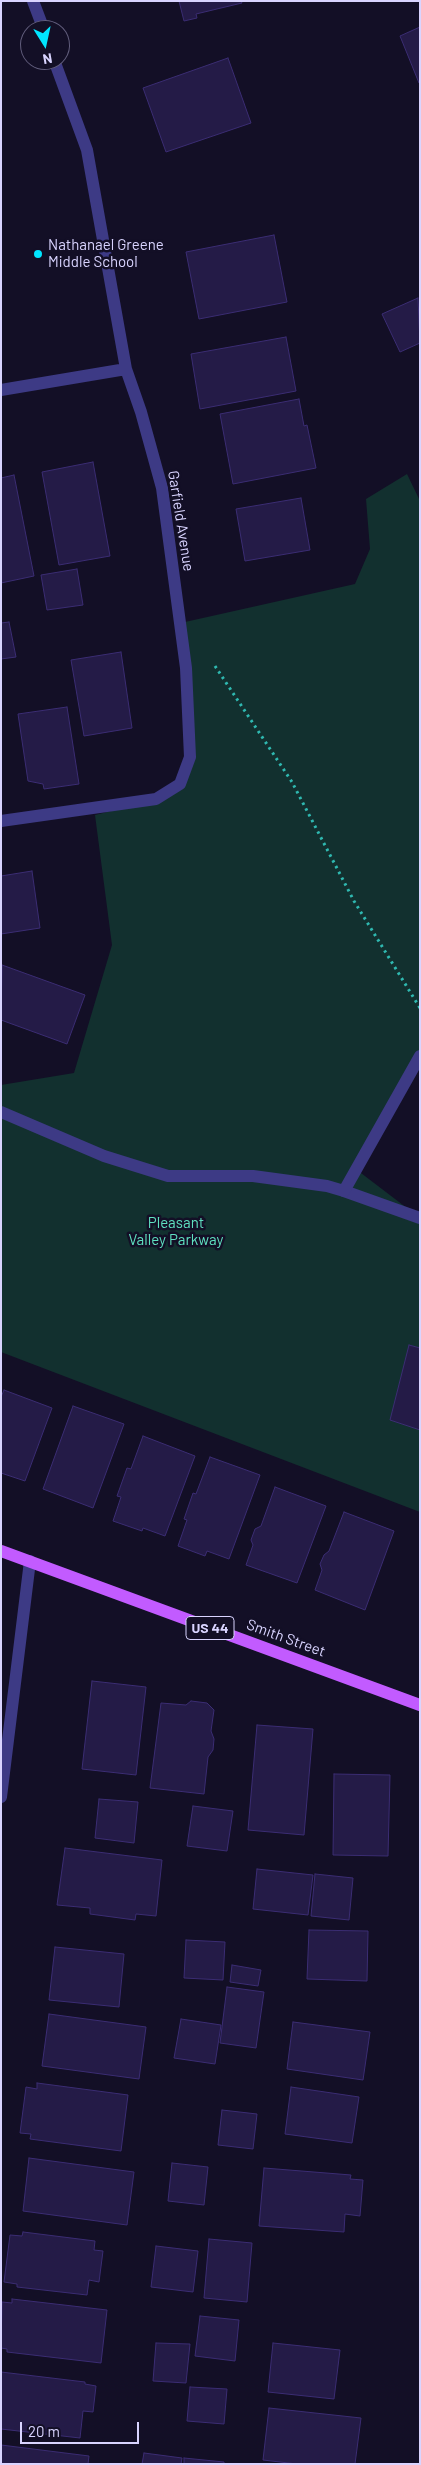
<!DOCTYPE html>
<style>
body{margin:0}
#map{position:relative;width:421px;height:2465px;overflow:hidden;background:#130f26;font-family:Barlow,sans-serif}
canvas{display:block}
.frame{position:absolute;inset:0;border:2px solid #d9d4ff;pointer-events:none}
.north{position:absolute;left:20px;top:20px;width:50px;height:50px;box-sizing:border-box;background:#130f26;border:1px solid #625e7d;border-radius:50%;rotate:170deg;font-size:14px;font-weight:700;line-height:20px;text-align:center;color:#d9d4ff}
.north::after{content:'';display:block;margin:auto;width:18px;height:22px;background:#00e5ff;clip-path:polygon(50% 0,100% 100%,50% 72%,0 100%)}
.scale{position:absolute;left:20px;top:2422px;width:119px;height:22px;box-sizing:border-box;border:2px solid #d9d4ff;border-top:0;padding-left:6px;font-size:15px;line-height:18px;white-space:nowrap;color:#d9d4ff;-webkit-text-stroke:4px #130f26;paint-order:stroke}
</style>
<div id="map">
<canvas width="421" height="2465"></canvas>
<div class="frame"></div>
<div class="north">N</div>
<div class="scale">20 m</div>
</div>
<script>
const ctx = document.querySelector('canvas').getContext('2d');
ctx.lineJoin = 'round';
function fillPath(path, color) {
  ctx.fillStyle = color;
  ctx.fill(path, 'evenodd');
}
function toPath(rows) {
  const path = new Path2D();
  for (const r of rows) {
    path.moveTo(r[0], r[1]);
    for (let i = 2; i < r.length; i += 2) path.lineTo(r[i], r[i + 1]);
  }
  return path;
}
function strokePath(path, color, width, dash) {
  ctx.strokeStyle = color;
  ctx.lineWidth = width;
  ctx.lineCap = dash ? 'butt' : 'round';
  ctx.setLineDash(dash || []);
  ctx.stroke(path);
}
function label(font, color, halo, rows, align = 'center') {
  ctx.font = font + ' Barlow,sans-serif';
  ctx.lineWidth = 5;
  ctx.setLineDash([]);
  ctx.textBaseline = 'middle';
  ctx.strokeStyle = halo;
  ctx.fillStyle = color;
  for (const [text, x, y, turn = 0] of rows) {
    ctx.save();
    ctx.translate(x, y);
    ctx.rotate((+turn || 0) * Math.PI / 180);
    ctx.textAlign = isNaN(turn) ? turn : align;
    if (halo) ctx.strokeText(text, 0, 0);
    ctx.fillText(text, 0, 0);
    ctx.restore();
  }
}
const green = toPath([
 [407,474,420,501,420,1061,357,1170,420,1218,420,1512,1,1352,1,1085,74,1073,112,945,95,815,168,797,185,774,185,622,355,584,370,549,366,499]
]);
const building = toPath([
 [179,1,241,1,242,3,196,14,197,18,184,21,179,1],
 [420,27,420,83,419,83,400,36,420,27],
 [228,58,251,123,166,152,143,88,228,58],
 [274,235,287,302,199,319,186,252,274,235],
 [418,298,420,343,400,352,382,314,418,298],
 [286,337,296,391,200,409,191,354,286,337],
 [299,399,304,426,307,425,316,468,233,484,220,414,299,399],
 [93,462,110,556,59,565,42,472,93,462],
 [14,475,34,576,1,583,1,478,14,475],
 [301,498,310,550,245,561,236,509,301,498],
 [77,569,83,605,47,610,41,575,77,569],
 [9,622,16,657,1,659,1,623,9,622],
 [121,652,132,728,84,736,71,660,121,652],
 [67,707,79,784,44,789,43,784,28,781,18,714,67,707],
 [32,871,40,928,1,934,1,876,32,871],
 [2,965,85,995,67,1044,1,1020,2,965],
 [409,1345,420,1348,420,1430,390,1420,409,1345],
 [4,1390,52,1408,25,1481,1,1473,1,1397,4,1390],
 [73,1406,124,1424,93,1508,43,1489,73,1406],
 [143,1436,195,1456,165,1536,143,1528,142,1531,113,1521,121,1497,117,1496,127,1468,131,1469,143,1436],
 [210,1457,260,1475,229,1559,207,1551,205,1556,178,1546,187,1520,184,1519,193,1493,196,1494,210,1457],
 [275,1487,326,1506,297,1583,246,1565,253,1545,251,1540,255,1529,261,1526,275,1487],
 [344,1512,394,1531,365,1610,315,1590,322,1570,320,1564,324,1555,329,1551,344,1512],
 [92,1681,146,1687,136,1775,82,1769,92,1681],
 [191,1701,207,1703,214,1710,211,1731,214,1739,213,1750,208,1757,204,1794,150,1788,161,1703,186,1705,191,1701],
 [257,1725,313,1729,304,1835,248,1830,257,1725],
 [334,1774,390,1775,388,1856,333,1855,334,1774],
 [99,1799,138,1802,134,1843,95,1838,99,1799],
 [193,1806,233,1811,227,1851,187,1846,193,1806],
 [65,1848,162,1860,156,1916,136,1914,135,1920,90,1914,90,1908,57,1905,65,1848],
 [257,1869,313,1875,308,1915,253,1909,257,1869],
 [315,1874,353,1878,349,1920,311,1916,315,1874],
 [309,1930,368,1931,367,1981,307,1979,309,1930],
 [186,1940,225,1942,223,1980,184,1978,186,1940],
 [55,1947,124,1954,119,2007,49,2000,55,1947],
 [232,1965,261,1970,258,1986,230,1982,232,1965],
 [227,1987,264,1992,256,2048,220,2043,227,1987],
 [49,2014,146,2027,139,2079,42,2066,49,2014],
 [181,2019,221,2025,215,2064,174,2058,181,2019],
 [293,2022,370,2032,363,2080,287,2069,293,2022],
 [37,2083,128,2095,121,2151,30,2139,31,2134,20,2133,26,2087,37,2089,37,2083],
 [291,2087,359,2097,352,2143,285,2134,291,2087],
 [222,2110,257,2114,253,2149,218,2145,222,2110],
 [29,2158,134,2172,127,2225,23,2211,29,2158],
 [172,2163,208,2167,204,2205,168,2201,172,2163],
 [264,2168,351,2175,350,2179,363,2180,360,2216,345,2214,344,2232,259,2226,264,2168],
 [23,2232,95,2241,94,2250,103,2251,99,2282,89,2280,87,2295,17,2287,17,2284,4,2282,10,2235,22,2236,23,2232],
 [209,2239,252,2243,247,2302,204,2298,209,2239],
 [156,2246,198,2251,193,2292,151,2287,156,2246],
 [12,2299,107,2310,101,2363,7,2352,7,2349,1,2348,2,2302,12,2303,12,2299],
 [200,2316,239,2320,235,2361,195,2356,200,2316],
 [156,2343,190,2344,186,2383,153,2381,156,2343],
 [273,2343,340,2350,334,2399,268,2392,273,2343],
 [1,2372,85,2382,85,2384,96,2386,93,2412,83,2411,80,2438,1,2429,1,2372],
 [190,2387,227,2389,224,2424,187,2421,190,2387],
 [269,2408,361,2418,355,2464,297,2464,263,2460,269,2408],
 [1,2445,89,2456,88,2464,1,2464,1,2445],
 [144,2453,182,2458,181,2464,142,2464,144,2453],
 [184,2458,224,2462,224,2464,184,2464,184,2458]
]);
const path = toPath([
 [215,666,292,782,354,901,420,1008]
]);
const minor = toPath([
 [33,1,44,30],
 [1,390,126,369],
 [1,821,156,799,180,784,190,757,186,668,162,488,141,412,126,369,87,150,54,60],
 [344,1191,420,1218],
 [1,1797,30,1561]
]);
const tertiary = toPath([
 [1,1112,104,1156,168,1176,253,1176,327,1186,344,1191,420,1056]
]);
const primary = toPath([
 [1,1551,420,1705]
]);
const markers = [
 [38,254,5,"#00e5ff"]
];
const shields = [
 [210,1628,48]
];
const shieldNames = [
 ["US 44",210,1628]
];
const poiNames = [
 ["Nathanael Greene",48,245],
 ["Middle School",48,262]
];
const streetNames = [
 ["Garfield Avenue",181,521,81],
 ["Smith Street",286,1638,20]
];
const parkNames = [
 ["Pleasant",176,1223],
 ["Valley Parkway",176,1240]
];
fillPath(green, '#12302f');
fillPath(building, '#241b47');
strokePath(building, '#3b2d73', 1);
strokePath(path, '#2fb8b0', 3, [2.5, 4]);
strokePath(minor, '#3d3a85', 12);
strokePath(tertiary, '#3d3a85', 12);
strokePath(primary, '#c25bff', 12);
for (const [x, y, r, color] of markers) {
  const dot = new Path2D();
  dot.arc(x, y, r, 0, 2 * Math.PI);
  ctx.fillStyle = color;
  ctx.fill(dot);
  strokePath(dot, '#130f26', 2);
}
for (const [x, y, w] of shields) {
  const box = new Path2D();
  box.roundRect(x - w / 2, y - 11.5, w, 23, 4);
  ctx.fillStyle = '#130f26';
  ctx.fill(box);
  strokePath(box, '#d9d4ff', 1);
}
label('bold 14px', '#d9d4ff', null, shieldNames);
label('15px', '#d9d4ff', '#130f26', poiNames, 'left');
label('15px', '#d9d4ff', '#130f26', streetNames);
label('15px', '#5fe0c0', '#130f26', parkNames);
</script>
